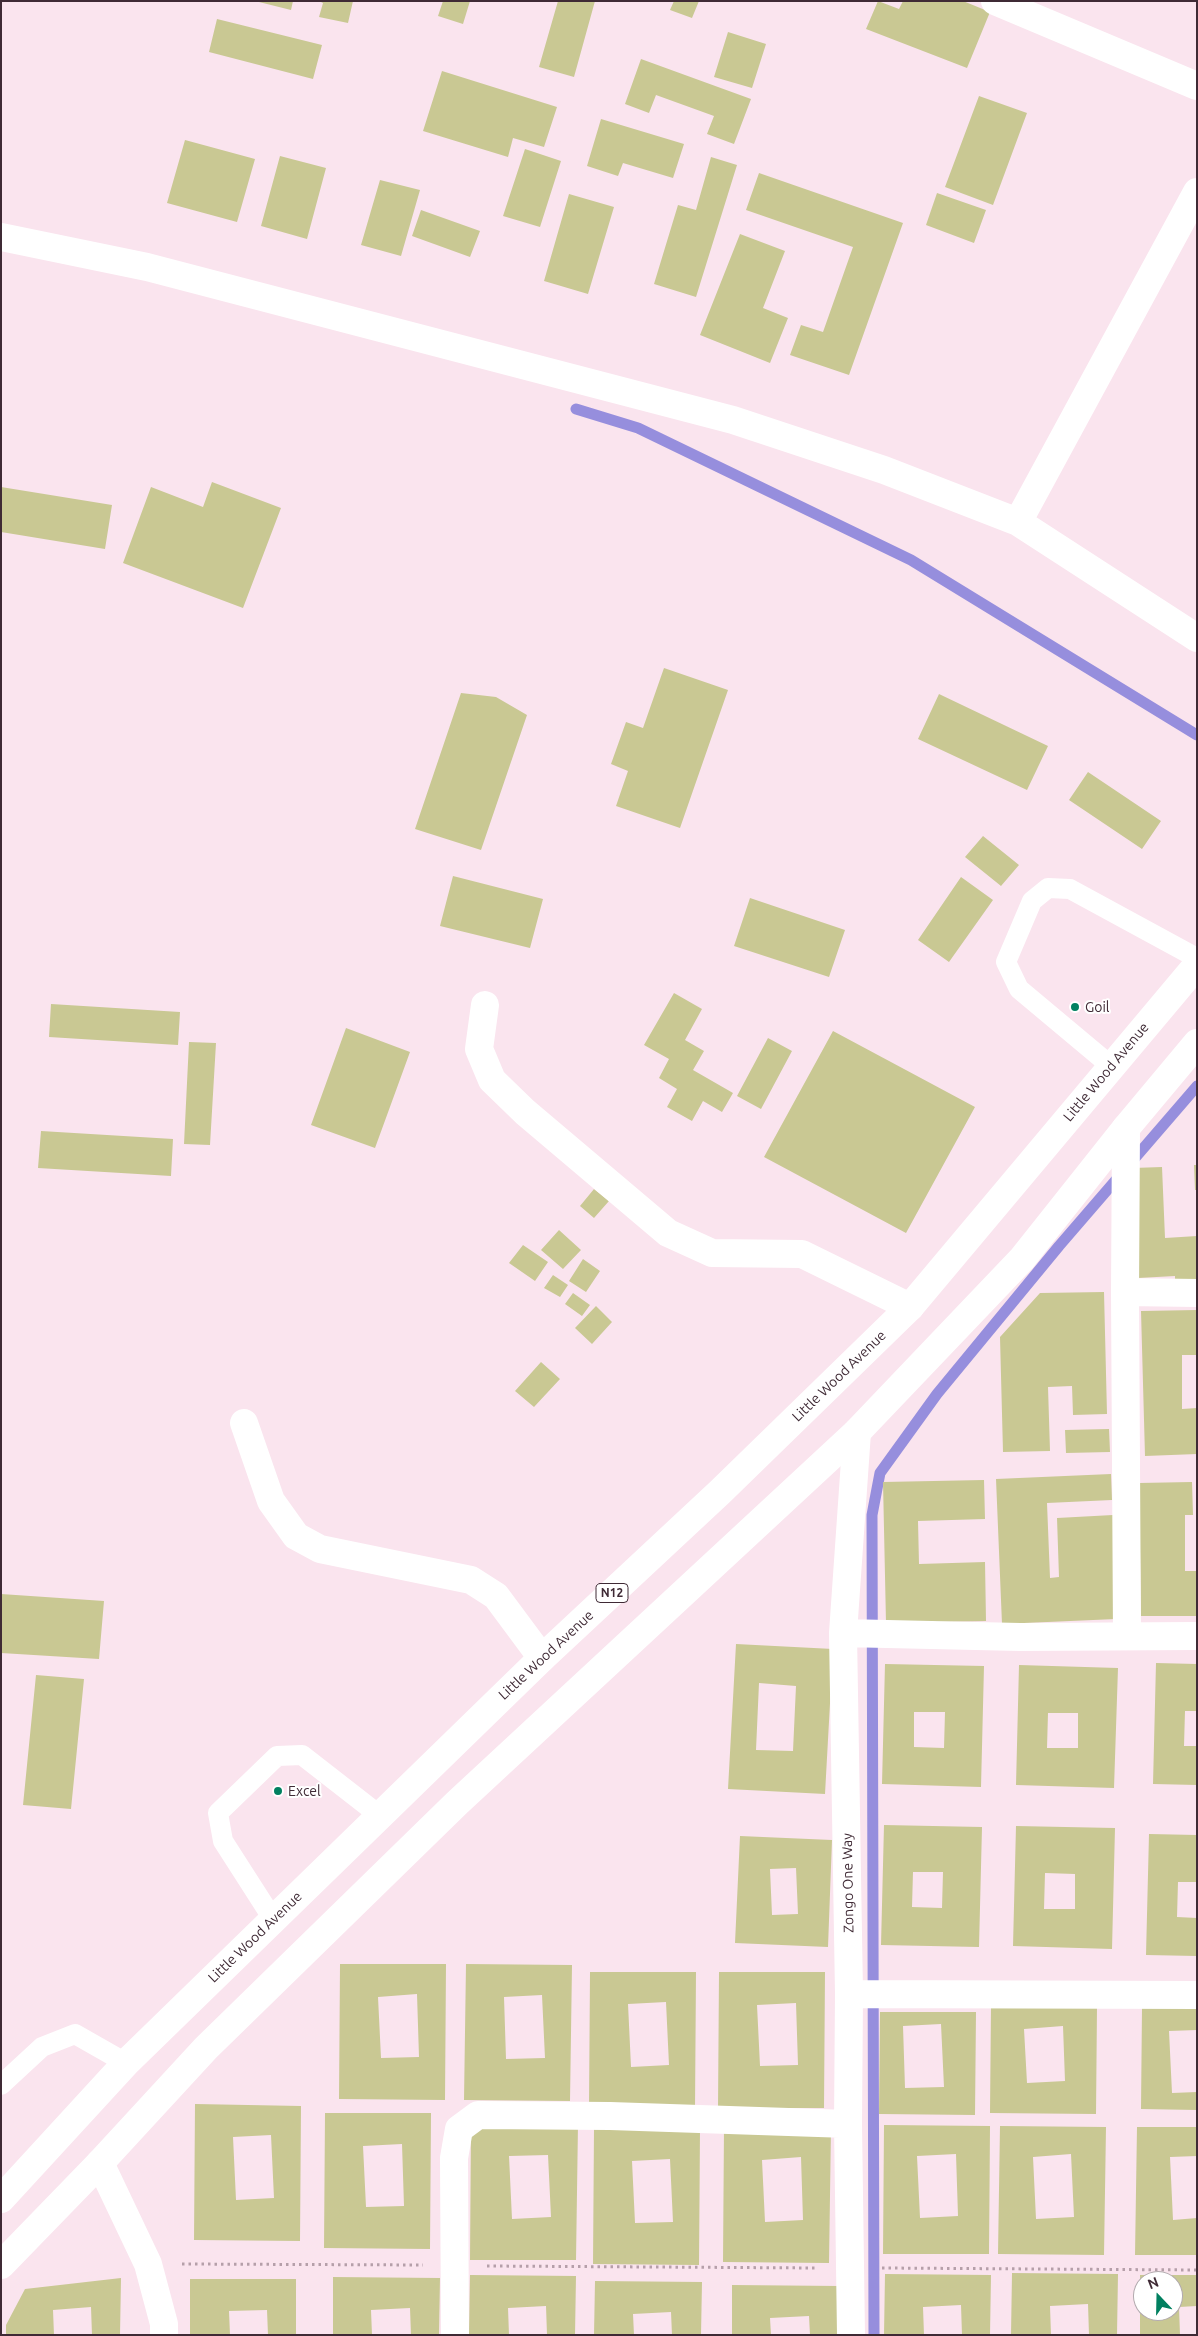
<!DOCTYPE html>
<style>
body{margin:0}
#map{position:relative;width:1198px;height:2336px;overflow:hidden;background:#fae4ee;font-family:Ubuntu,sans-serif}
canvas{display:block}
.frame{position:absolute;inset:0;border:2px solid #3f2a35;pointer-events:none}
.north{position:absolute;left:1133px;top:2271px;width:50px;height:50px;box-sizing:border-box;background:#fff;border:1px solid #b2aaae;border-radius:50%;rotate:339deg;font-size:14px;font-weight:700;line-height:20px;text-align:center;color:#3f2a35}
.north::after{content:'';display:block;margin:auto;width:18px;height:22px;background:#018060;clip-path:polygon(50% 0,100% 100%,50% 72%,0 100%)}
</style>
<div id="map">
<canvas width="1198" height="2336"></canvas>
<div class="frame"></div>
<div class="north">N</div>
</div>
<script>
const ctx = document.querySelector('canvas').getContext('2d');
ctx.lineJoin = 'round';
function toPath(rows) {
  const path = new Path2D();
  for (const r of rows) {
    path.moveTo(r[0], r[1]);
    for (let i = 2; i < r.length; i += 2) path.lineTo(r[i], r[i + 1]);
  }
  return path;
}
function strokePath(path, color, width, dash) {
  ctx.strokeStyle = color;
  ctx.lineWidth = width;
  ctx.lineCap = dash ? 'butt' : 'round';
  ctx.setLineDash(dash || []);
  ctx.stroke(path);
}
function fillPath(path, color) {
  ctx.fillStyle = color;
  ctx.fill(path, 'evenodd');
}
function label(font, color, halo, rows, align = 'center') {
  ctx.font = font + ' Ubuntu,sans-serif';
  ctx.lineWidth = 4;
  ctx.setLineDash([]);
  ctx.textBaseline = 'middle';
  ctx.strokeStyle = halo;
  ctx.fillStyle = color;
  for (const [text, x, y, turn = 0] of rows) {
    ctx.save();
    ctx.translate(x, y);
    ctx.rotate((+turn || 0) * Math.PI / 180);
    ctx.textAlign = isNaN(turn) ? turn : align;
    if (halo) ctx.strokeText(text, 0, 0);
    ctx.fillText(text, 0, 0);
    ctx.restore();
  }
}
const stream = toPath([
 [576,409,638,428,911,560,1197,735],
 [874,2335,872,1515,880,1473,937,1394,1059,1246,1197,1086]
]);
const building = toPath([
 [255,1,293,1,291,10],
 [353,1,348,23,319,17,323,3,319,1],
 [443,1,470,1,463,24,438,16],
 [558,1,595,1,574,77,539,67],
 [674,1,699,1,692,18,670,10],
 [878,1,899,9,903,1,963,1,990,12,967,68,866,29],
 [217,19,322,45,313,79,209,52],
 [728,32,766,44,752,88,714,77],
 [641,59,751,99,734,144,707,134,714,116,656,95,649,113,625,104],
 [442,71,557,107,544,147,513,138,508,157,423,131],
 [979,96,1027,113,993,205,945,187],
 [601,119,684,144,673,178,623,163,618,176,587,166],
 [185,140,255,159,237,222,167,203],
 [525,149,561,161,540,227,503,216],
 [280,156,326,168,307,239,261,226],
 [711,157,737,165,696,297,654,284,678,205,696,210],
 [759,173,903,223,849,375,790,355,801,325,823,332,853,247,746,210],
 [380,180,420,190,401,256,361,245],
 [937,193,986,210,974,243,926,225],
 [569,194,614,207,588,294,544,281],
 [421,210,480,231,470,257,412,236],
 [740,234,785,251,763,308,788,318,770,363,700,335],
 [212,482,281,508,243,608,123,563,151,487,203,507],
 [1,487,112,505,105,549,1,532],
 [664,668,728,690,680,828,616,806,628,771,611,764,626,722,643,728],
 [461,693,496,697,527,715,481,850,415,829],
 [939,694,1048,746,1027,790,918,739],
 [1088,772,1161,821,1142,849,1069,800],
 [983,836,1019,865,1001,886,965,857],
 [453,876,543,899,530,948,440,926],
 [961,877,993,900,949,962,918,940],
 [750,898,845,930,829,977,734,946],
 [674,993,702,1009,685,1040,704,1051,693,1070,733,1093,722,1112,703,1101,692,1121,667,1107,677,1089,659,1078,669,1059,644,1045],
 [51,1004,180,1012,178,1045,49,1037],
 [346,1028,410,1052,375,1148,311,1125],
 [833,1031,975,1107,906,1233,764,1157],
 [768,1038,792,1051,761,1109,737,1096],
 [189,1042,216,1043,210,1145,184,1144],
 [41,1131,173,1139,171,1176,38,1168],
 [1194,1165,1197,1165,1197,1190,1195,1190],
 [1162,1167,1165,1238,1197,1236,1197,1286,1175,1287,1175,1276,1138,1278,1133,1168],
 [594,1189,609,1201,594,1218,580,1206],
 [559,1230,581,1250,563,1269,541,1250],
 [523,1245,548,1262,535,1281,509,1263],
 [583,1259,600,1271,586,1292,569,1281],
 [553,1275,568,1285,560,1297,544,1288],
 [1104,1292,1107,1414,1073,1415,1072,1386,1048,1387,1050,1451,1003,1452,1000,1337,1040,1293],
 [573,1293,590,1305,582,1316,565,1304],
 [596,1306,612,1322,592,1344,575,1328],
 [1197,1310,1197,1355,1182,1355,1182,1409,1197,1408,1197,1454,1145,1456,1141,1311],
 [541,1362,560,1379,534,1407,515,1391],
 [1109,1429,1110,1452,1066,1453,1065,1430],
 [1111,1474,1112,1500,1047,1503,1050,1578,1059,1577,1057,1518,1113,1515,1116,1619,1002,1624,996,1479],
 [984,1480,985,1519,918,1521,919,1564,985,1562,986,1621,886,1623,883,1482],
 [1192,1482,1193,1515,1185,1515,1185,1571,1197,1571,1197,1616,1141,1616,1139,1483],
 [1,1594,104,1601,99,1659,1,1653],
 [736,1644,833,1649,825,1794,728,1789],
 [759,1683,796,1686,793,1751,756,1750],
 [1156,1663,1197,1664,1197,1711,1185,1711,1184,1746,1197,1746,1197,1785,1153,1784],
 [885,1664,984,1666,981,1787,882,1784],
 [914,1712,945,1712,944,1748,914,1747],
 [1019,1665,1118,1668,1114,1788,1016,1785],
 [1048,1713,1078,1713,1078,1748,1047,1748],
 [36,1675,84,1679,71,1809,23,1805],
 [884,1825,982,1827,979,1947,881,1945],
 [913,1872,943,1872,942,1908,912,1907],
 [1016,1826,1115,1828,1112,1949,1013,1946],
 [1045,1873,1075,1874,1075,1909,1044,1909],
 [1149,1834,1197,1835,1197,1882,1178,1882,1177,1917,1197,1918,1197,1956,1146,1955],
 [740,1836,832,1840,828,1947,735,1943],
 [796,1868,798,1914,772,1915,770,1869],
 [340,1964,446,1964,445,2100,339,2099],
 [417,1994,419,2057,381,2058,378,1997],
 [466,1964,572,1965,570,2101,464,2100],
 [542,1995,545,2058,506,2059,504,1997],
 [590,1972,696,1972,695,2108,589,2107],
 [666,2002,669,2065,631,2067,628,2004],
 [719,1972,825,1972,824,2108,718,2108],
 [796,2003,798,2065,760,2066,757,2005],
 [991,2006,1097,2007,1096,2114,990,2113],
 [1063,2026,1065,2081,1027,2083,1024,2029],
 [1142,2007,1197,2008,1197,2030,1169,2031,1172,2093,1197,2092,1197,2110,1141,2109],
 [880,2012,976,2012,975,2115,879,2114],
 [941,2024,944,2087,905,2088,903,2026],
 [195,2104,301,2106,300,2241,194,2240],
 [271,2135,274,2198,236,2200,233,2137],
 [325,2113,431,2113,430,2249,324,2248],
 [402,2144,404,2206,366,2207,363,2146],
 [471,2124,578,2124,576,2260,470,2260],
 [548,2155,551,2217,512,2219,509,2156],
 [884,2125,990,2126,989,2254,883,2254],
 [956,2154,958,2216,920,2218,917,2156],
 [1000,2126,1106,2127,1104,2255,998,2254],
 [1071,2154,1074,2217,1036,2219,1033,2157],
 [724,2127,831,2128,829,2263,723,2262],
 [801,2157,803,2220,765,2222,762,2160],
 [1137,2127,1197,2127,1197,2156,1170,2157,1173,2220,1197,2218,1197,2255,1135,2255],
 [594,2128,700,2129,699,2265,593,2264],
 [670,2159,673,2222,635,2223,632,2161],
 [1012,2273,1118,2274,1117,2335,1089,2335,1088,2304,1050,2306,1051,2335,1011,2335],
 [885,2274,991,2275,990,2335,962,2335,961,2305,923,2307,924,2335,884,2335],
 [470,2275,576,2276,575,2335,547,2335,546,2306,508,2308,509,2335,469,2335],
 [1140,2275,1197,2275,1197,2306,1179,2307,1180,2335,1140,2335],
 [1143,2281,1173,2281,1173,2311,1143,2311],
 [333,2277,440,2278,439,2335,411,2335,410,2308,371,2310,372,2335,333,2335],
 [121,2278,120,2335,92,2335,91,2307,53,2310,54,2335,6,2335,6,2325,25,2289],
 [190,2279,296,2279,296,2335,268,2335,267,2310,229,2311,230,2335,190,2335],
 [595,2281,702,2282,701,2335,672,2335,671,2312,633,2314,634,2335,594,2335],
 [732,2285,839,2286,838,2335,810,2335,809,2316,770,2318,771,2335,732,2335]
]);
const path = toPath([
 [182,2264,423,2265],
 [487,2266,818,2268],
 [882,2268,1197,2270]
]);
const service = toPath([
 [1111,1066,1019,989,1006,962,1032,901,1048,888,1070,889,1197,958],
 [273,1919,223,1841,218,1813,277,1756,302,1755,379,1815],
 [1,2085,42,2047,75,2034,126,2063]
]);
const minor = toPath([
 [995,1,1197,86],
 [1,237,147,267,733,420,884,470,1018,522,1197,638],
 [1018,522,1197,192],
 [485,1005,479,1049,492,1080,525,1112,668,1233,712,1253,802,1254,910,1307],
 [1126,1128,1125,1292,1197,1293],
 [1125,1292,1127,1636],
 [244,1423,271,1501,296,1536,320,1549,471,1580,496,1596,542,1658],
 [843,1633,1020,1637,1197,1636],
 [849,1994,1197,1995],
 [100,2163,148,2264,164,2324,164,2335],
 [455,2335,454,2158,459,2129,478,2115,610,2116,848,2124],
 [851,2335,848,2124,849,1994,843,1633,857,1432]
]);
const trunk = toPath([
 [1,2199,126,2063,542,1658,720,1492,910,1307,1197,965],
 [1,2265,100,2163,206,2048,457,1803,857,1432,1022,1259,1126,1128,1197,1043]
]);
const markers = [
 [1075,1007,5,"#018060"],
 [278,1791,5,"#018060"]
];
const shields = [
 [612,1593,32]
];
const shieldNames = [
 ["N12",612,1593]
];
const poiNames = [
 ["Goil",1085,1007],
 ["Excel",288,1791]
];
const streetNames = [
 ["Little Wood Avenue",1106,1072,-50],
 ["Little Wood Avenue",839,1376,-44],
 ["Little Wood Avenue",546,1655,-43],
 ["Zongo One Way",848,1883,-91],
 ["Little Wood Avenue",255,1937,-44]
];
strokePath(stream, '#968edd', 11);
fillPath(building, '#c9c893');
strokePath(path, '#b59fa9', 3, [2.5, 4]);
strokePath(service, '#fff', 20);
strokePath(minor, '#fff', 28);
strokePath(trunk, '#fff', 28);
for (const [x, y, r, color] of markers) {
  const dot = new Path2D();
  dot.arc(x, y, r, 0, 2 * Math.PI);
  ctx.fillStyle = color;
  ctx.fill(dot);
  strokePath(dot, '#fff', 2);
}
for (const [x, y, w] of shields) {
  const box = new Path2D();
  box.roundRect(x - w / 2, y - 9.5, w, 19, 4);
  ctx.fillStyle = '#fff';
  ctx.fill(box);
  strokePath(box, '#3f2a35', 1);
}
label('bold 12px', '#3f2a35', null, shieldNames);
label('14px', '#3f2a35', '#fff', poiNames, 'left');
label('14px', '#3f2a35', '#fff', streetNames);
</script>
